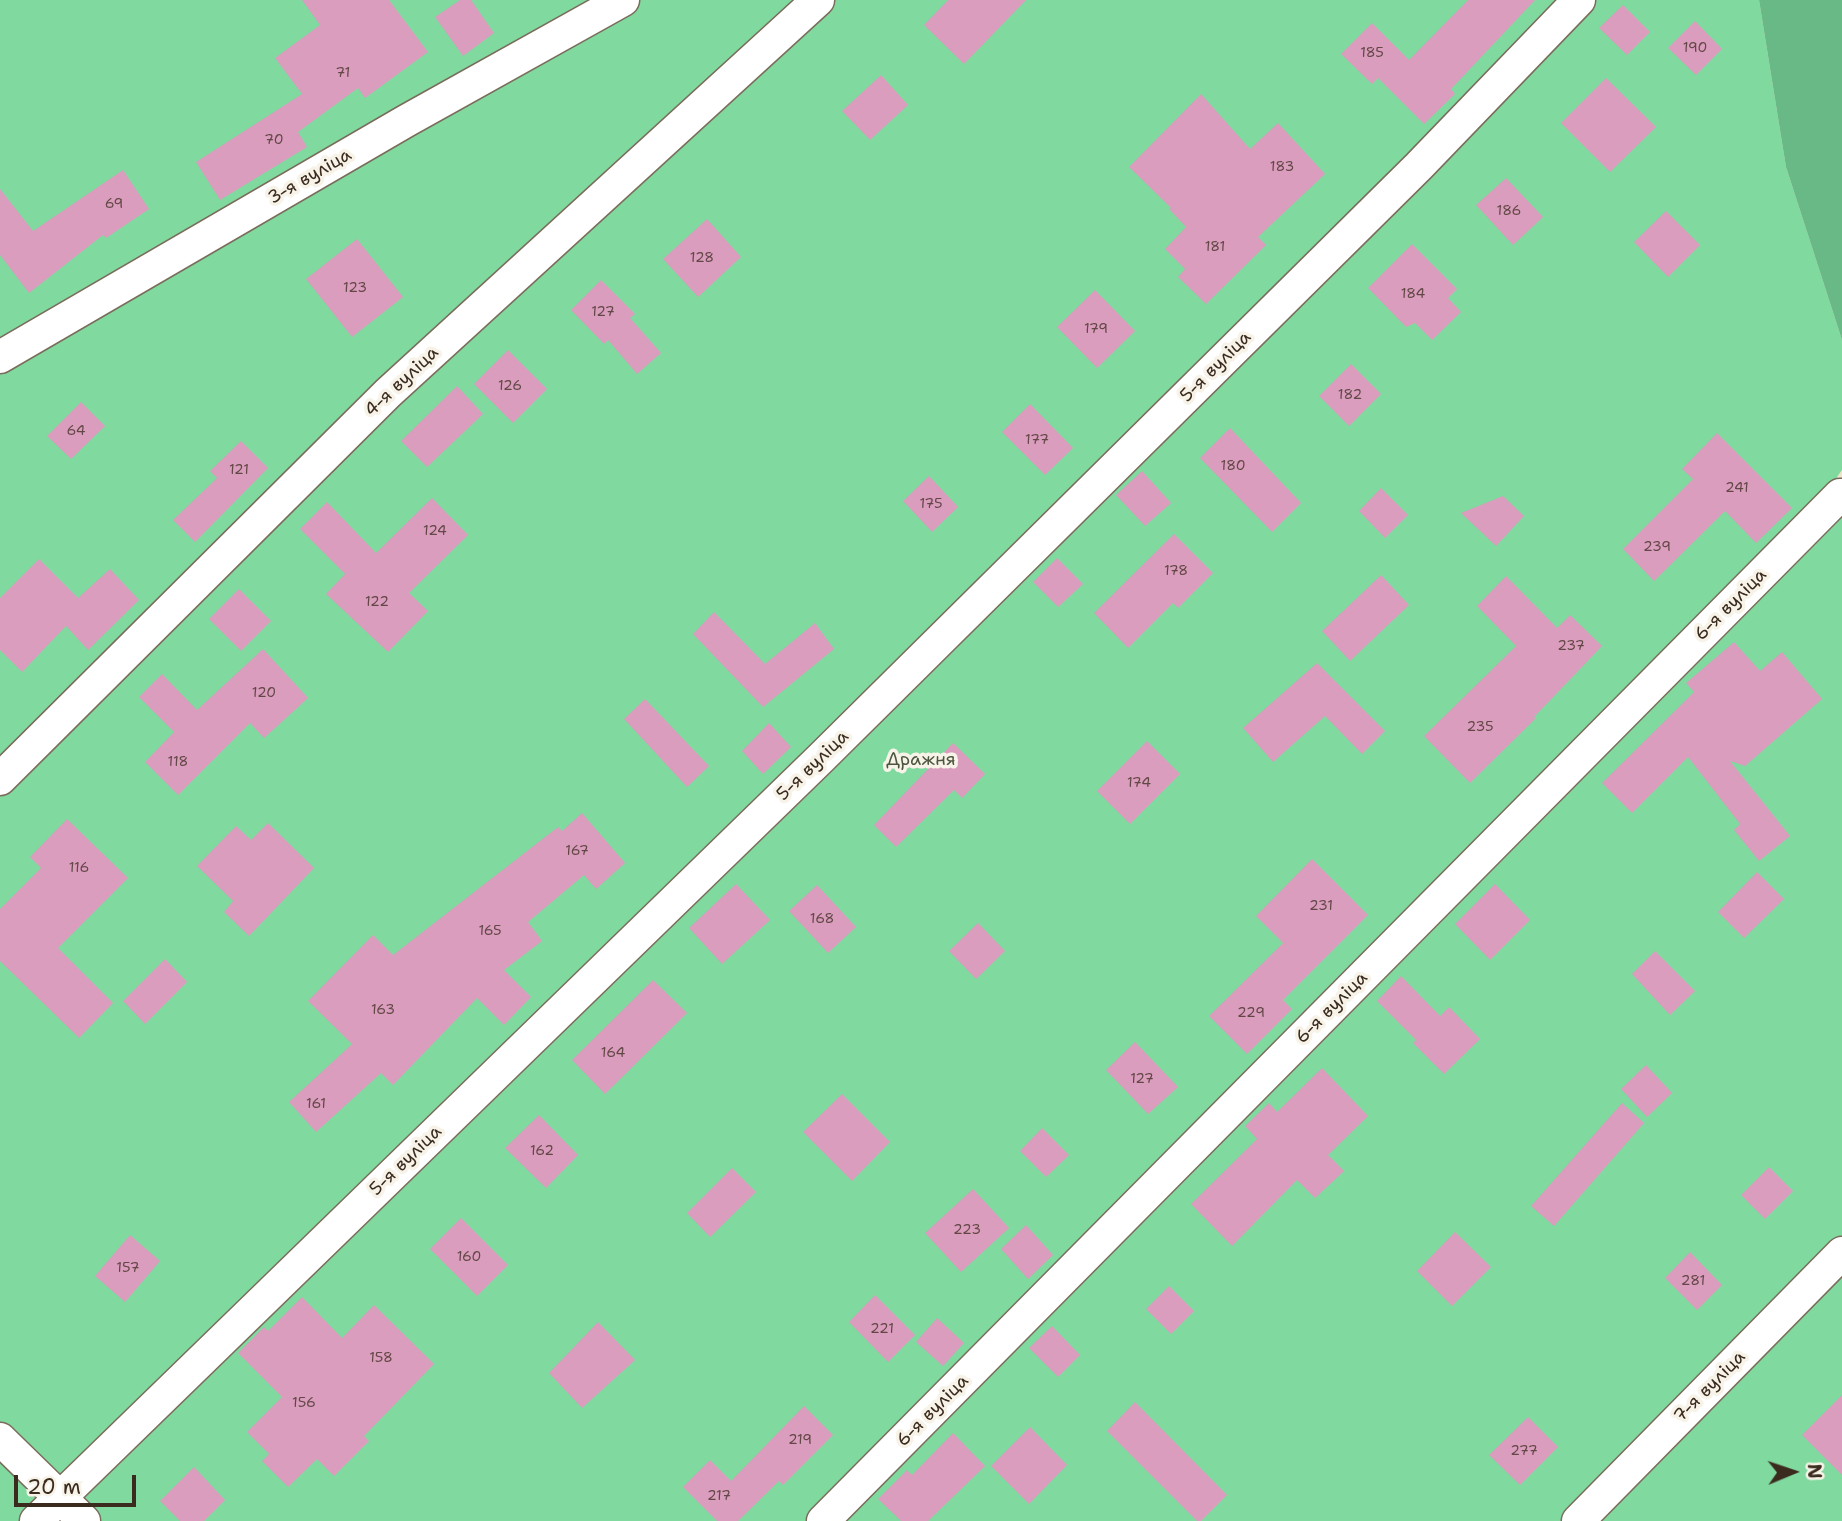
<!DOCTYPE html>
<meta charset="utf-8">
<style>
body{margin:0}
#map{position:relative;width:1842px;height:1521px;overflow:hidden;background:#eee6cb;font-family:"Shantell Sans",sans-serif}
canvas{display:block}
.north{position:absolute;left:1758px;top:1437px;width:70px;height:70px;-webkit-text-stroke:5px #f7f3e8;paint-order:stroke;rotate:88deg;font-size:19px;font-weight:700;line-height:28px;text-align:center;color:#3b2a1e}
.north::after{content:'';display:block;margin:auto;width:24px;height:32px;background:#3b2a1e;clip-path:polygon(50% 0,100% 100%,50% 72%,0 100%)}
.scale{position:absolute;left:14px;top:1475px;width:122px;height:32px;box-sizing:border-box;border:4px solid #3b2a1e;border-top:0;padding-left:9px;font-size:21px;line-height:24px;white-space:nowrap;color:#3b2a1e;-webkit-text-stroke:5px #f7f3e8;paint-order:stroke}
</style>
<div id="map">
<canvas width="1842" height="1521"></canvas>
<div class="north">N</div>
<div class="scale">20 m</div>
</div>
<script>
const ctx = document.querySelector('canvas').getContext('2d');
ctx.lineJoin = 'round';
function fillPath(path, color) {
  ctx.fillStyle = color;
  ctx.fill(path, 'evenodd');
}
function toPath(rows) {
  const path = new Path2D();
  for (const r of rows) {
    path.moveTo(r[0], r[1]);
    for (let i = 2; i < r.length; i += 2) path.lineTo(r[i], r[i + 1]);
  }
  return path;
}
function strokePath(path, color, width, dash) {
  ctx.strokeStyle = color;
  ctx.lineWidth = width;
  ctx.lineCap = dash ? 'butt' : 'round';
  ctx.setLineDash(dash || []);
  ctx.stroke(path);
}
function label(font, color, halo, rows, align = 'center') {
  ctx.font = font + ' "Shantell Sans",sans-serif';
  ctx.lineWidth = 7;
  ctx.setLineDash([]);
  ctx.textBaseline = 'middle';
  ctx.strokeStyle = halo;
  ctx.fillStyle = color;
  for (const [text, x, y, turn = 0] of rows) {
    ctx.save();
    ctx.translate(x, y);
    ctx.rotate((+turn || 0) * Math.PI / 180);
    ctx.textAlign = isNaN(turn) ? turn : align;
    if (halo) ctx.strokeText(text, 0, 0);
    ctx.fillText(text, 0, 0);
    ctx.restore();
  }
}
const green = toPath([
 [0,0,1759,0,1786,167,1842,340,1842,470,1837,477,1842,497,1842,1521,0,1521]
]);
const forest = toPath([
 [1759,0,1842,0,1842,340,1786,167]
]);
const building = toPath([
 [302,0,389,0,428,52,365,98,358,88,298,132,307,147,220,200,196,162,302,94,275,58,320,25],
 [460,0,471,0,494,33,463,56,435,17],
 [948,0,1026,0,964,64,924,25],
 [1468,0,1535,0,1451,89,1455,94,1424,124,1378,78,1372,84,1341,54,1372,23,1409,60],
 [1623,5,1650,32,1627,55,1599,28],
 [1695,21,1722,49,1696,75,1668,48],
 [881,75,908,105,870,140,842,111],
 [1606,78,1656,127,1610,172,1561,123],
 [1201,94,1250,149,1278,123,1325,174,1258,237,1266,245,1206,304,1178,277,1185,269,1165,249,1186,227,1169,209,1171,208,1129,167],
 [123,170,149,209,106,238,103,235,29,293,0,255,0,189,33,231],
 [1506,178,1543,217,1513,245,1476,205],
 [1666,211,1700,245,1668,277,1634,242],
 [707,219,741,257,698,297,663,259],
 [357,239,403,297,352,337,306,279],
 [1412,244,1457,289,1448,298,1461,312,1432,340,1415,323,1406,327,1368,288],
 [601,280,635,314,630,318,661,353,637,374,608,340,604,344,571,310],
 [1095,290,1135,331,1097,368,1057,327],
 [508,350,547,389,513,423,474,384],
 [1351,364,1381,394,1349,426,1319,396],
 [457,386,483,414,427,467,401,441],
 [81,402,105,426,71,459,47,436],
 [1030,404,1073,448,1045,475,1002,432],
 [1230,428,1301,503,1272,532,1200,458],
 [1717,433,1792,508,1756,543,1725,511,1654,581,1623,549,1693,479,1682,469],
 [241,441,268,468,195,542,173,520,217,478,210,471],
 [1142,471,1171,503,1145,526,1116,495],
 [929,476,958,507,932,532,903,501],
 [1381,488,1408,515,1385,538,1359,511],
 [1503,496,1524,516,1496,546,1461,513],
 [432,498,468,535,409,593,428,611,388,652,326,594,345,574,300,529,327,502,376,553],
 [1174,534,1213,573,1178,608,1173,603,1128,648,1094,613],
 [1057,558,1083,584,1058,607,1033,582],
 [39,559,78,598,110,569,139,600,88,650,66,626,22,672,0,650,0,598],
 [1381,575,1409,605,1350,661,1322,631],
 [1506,576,1557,628,1570,615,1602,646,1534,717,1536,718,1470,783,1424,736,1516,646,1477,606],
 [239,589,271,621,241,651,209,619],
 [714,612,765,664,815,623,834,649,763,707,693,634],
 [1734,642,1760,671,1782,652,1822,699,1745,766,1730,761,1790,836,1759,861,1734,830,1740,824,1688,757,1632,813,1602,783,1694,692,1686,683],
 [263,649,308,698,264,738,250,723,178,795,145,762,174,732,139,697,162,674,197,710],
 [1317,663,1385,731,1362,754,1325,716,1273,762,1243,728],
 [645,699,709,766,687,787,624,719],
 [769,723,791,747,763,774,742,751],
 [1147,741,1180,774,1130,824,1097,791],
 [953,743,985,774,962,798,954,790,896,847,874,825],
 [582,813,625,863,596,889,584,875,528,922,542,941,504,970,531,997,504,1025,477,998,393,1085,381,1073,316,1132,289,1102,352,1044,308,1001,373,935,393,955,558,827,562,831],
 [67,819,128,878,58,948,113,1003,79,1038,0,961,0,909,41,868,30,857],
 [268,823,314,868,249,936,224,912,233,901,197,866,236,826,251,840],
 [1312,859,1368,915,1283,1000,1292,1009,1247,1054,1209,1016,1283,943,1256,916],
 [1757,872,1784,899,1744,938,1718,912],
 [736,884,770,920,722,964,689,928],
 [1495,884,1530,920,1490,960,1455,924],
 [817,885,856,927,828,953,789,911],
 [978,923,1005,951,976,979,949,951],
 [1655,951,1695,991,1670,1015,1632,974],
 [165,959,187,982,145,1024,123,1001],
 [1401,976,1440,1016,1449,1007,1480,1039,1444,1074,1413,1043,1416,1040,1377,1001],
 [653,980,687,1013,605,1094,572,1060],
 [1135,1042,1178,1087,1148,1114,1106,1070],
 [1646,1065,1672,1093,1647,1117,1621,1089],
 [1322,1068,1368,1116,1328,1155,1344,1171,1315,1198,1297,1180,1232,1246,1191,1204,1257,1139,1245,1126,1269,1103,1277,1112],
 [842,1094,890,1142,852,1181,803,1132],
 [1622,1103,1644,1123,1554,1226,1531,1206],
 [539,1115,578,1155,546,1188,505,1148],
 [1042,1128,1069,1155,1046,1177,1020,1151],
 [1769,1167,1793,1191,1765,1219,1741,1195],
 [732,1168,756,1192,710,1237,687,1213],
 [973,1189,1009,1228,961,1272,925,1233],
 [461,1218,508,1265,477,1296,430,1249],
 [1026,1225,1053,1255,1028,1279,1001,1249],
 [1455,1232,1491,1267,1452,1306,1417,1271],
 [130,1235,160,1261,125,1302,95,1276],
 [1690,1252,1722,1285,1697,1310,1665,1278],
 [1169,1286,1194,1311,1171,1334,1146,1309],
 [875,1295,915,1335,888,1362,849,1322],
 [302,1297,342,1338,374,1305,434,1364,364,1436,369,1441,334,1476,317,1459,288,1487,262,1461,269,1454,247,1432,282,1397,238,1353,264,1327,268,1331],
 [937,1318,964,1343,943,1366,916,1342],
 [598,1322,635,1360,582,1408,549,1373],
 [1052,1326,1080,1355,1058,1377,1029,1348],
 [1842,1395,1842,1475,1802,1435],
 [1135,1402,1227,1495,1201,1521,1197,1521,1107,1431],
 [804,1406,833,1435,783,1485,779,1481,738,1521,717,1521,683,1487,710,1460,731,1481],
 [1528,1417,1558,1447,1520,1485,1489,1455],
 [1030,1427,1067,1465,1029,1504,991,1466],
 [953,1433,985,1466,928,1521,901,1521,878,1499,907,1470,912,1475],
 [194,1467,225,1500,204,1521,180,1521,160,1501]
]);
const street = toPath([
 [0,357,406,121,623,0],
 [0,779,388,393,818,0],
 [0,1439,84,1521],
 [36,1521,821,758,1419,166,1579,0],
 [823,1521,1840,495],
 [1578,1521,1842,1253]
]);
const numberNames = [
 ["190",1695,48],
 ["185",1372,53],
 ["71",343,73],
 ["70",274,140],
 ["183",1282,167],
 ["69",114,204],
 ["186",1509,211],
 ["181",1215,247],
 ["128",702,258],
 ["123",355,288],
 ["184",1413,294],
 ["127",603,312],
 ["179",1096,329],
 ["126",510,386],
 ["182",1350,395],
 ["64",76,431],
 ["177",1037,440],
 ["180",1233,466],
 ["121",239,470],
 ["241",1737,488],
 ["175",931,504],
 ["124",435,531],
 ["239",1657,547],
 ["178",1176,571],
 ["122",377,602],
 ["237",1571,646],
 ["120",264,693],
 ["235",1480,727],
 ["118",178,762],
 ["174",1139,783],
 ["167",577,851],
 ["116",79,868],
 ["231",1321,906],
 ["168",822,919],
 ["165",490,931],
 ["163",383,1010],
 ["229",1251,1013],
 ["164",613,1053],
 ["127",1142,1079],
 ["161",316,1104],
 ["162",542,1151],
 ["223",967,1230],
 ["160",469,1257],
 ["157",128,1268],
 ["281",1693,1281],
 ["221",882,1329],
 ["158",381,1358],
 ["156",304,1403],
 ["219",800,1440],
 ["277",1524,1451],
 ["217",719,1496]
];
const streetNames = [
 ["3-я вуліца",310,177,-30],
 ["5-я вуліца",1216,367,-45],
 ["4-я вуліца",402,382,-43],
 ["6-я вуліца",1731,605,-45],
 ["5-я вуліца",813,766,-44],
 ["6-я вуліца",1332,1008,-45],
 ["5-я вуліца",406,1161,-44],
 ["7-я вуліца",1710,1387,-45],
 ["6-я вуліца",933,1411,-45]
];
const parkNames = [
 ["Дражня",921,760]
];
fillPath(green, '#80d99f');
fillPath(forest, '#68b986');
fillPath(building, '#da9dbd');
strokePath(street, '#7a6c5b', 35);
strokePath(street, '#fff', 32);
label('14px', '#634746', null, numberNames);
label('18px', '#3b2a1e', '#f7f3e8', streetNames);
label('18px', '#4c563e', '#f7f3e8', parkNames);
</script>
